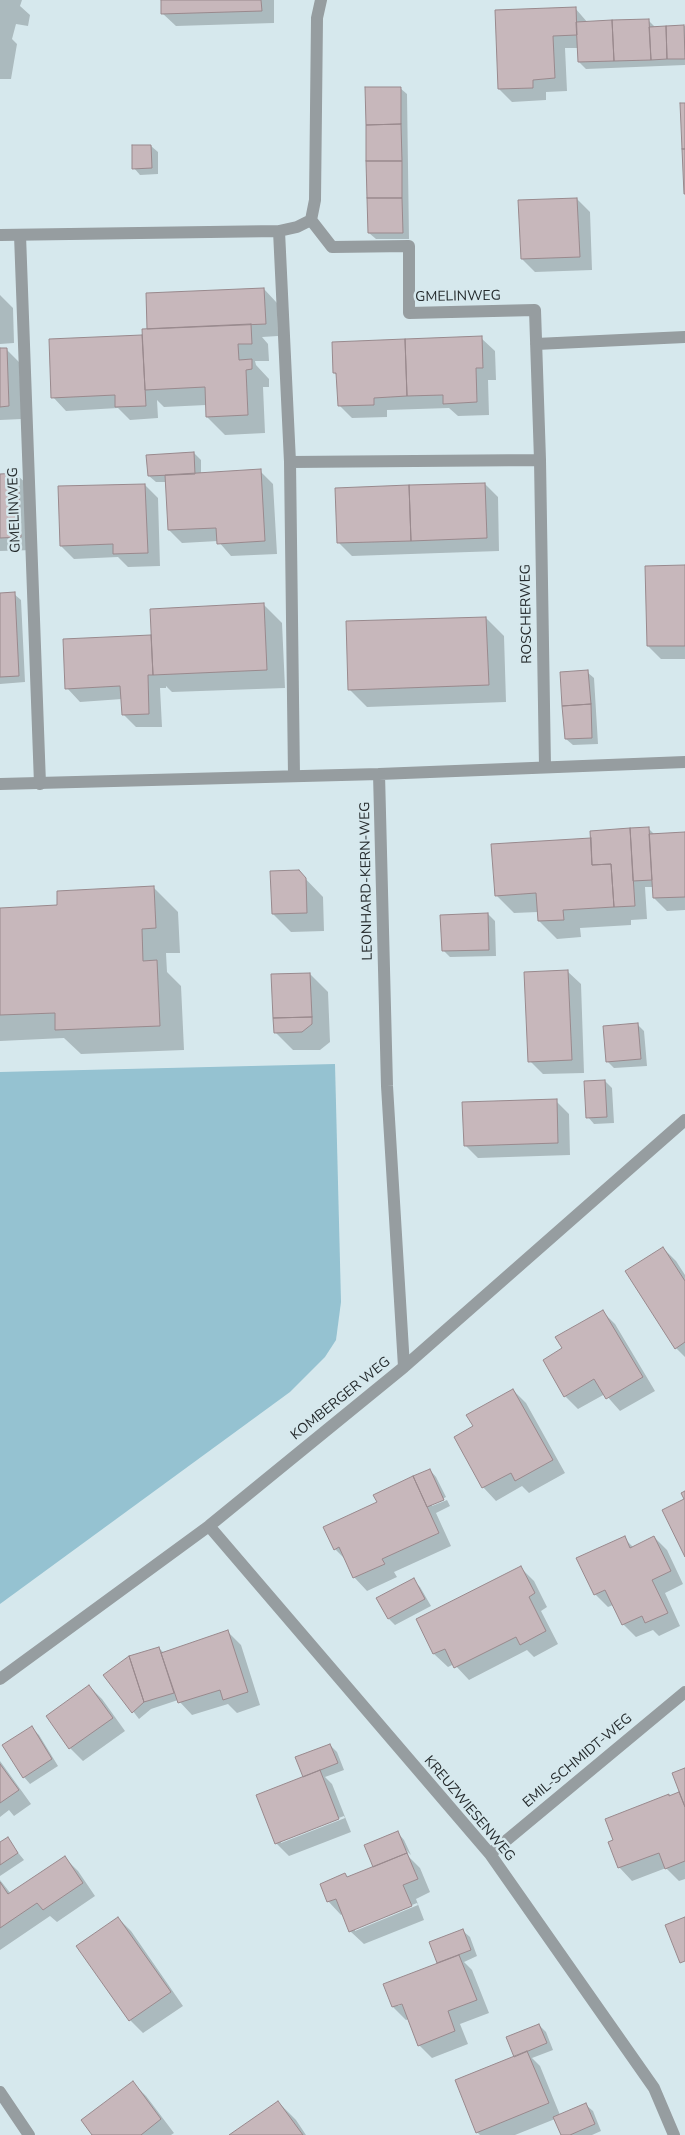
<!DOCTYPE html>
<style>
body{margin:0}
canvas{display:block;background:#d6e8ed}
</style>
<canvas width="685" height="2135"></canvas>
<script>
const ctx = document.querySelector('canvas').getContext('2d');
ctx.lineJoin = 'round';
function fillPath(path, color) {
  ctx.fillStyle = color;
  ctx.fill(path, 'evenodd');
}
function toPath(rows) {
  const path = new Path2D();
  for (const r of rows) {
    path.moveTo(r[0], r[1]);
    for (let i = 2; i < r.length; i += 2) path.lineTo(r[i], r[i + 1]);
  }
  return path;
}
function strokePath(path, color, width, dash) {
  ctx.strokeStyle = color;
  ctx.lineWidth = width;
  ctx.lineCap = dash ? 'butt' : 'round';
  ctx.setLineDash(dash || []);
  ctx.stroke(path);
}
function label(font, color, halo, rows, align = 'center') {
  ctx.font = font + ' "Nunito Sans",sans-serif';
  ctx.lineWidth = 5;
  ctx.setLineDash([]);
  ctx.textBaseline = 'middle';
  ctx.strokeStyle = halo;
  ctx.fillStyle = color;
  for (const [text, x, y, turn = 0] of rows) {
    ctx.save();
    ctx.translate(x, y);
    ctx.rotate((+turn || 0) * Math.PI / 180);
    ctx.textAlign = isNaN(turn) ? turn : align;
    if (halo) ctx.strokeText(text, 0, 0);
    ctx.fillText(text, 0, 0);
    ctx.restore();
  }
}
const green = toPath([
 [335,1064,341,1302,336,1340,325,1357,290,1392,0,1604,0,1072]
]);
const shadow = toPath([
 [0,0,22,0,20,6,30,15,28,26,16,24,12,39,17,44,11,79,0,79],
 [162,0,274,0,274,23,176,26,162,13],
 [575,8,588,23,648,20,656,28,685,26,685,65,586,69,579,62,578,48,565,48,567,91,546,92,546,100,512,102,499,89],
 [400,88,407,94,409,239,376,239,369,233],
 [151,146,158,152,158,174,140,175,134,168],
 [577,199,590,212,592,270,535,272,522,259],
 [264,289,277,303,278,336,262,337,268,344,269,361,255,361,256,365,269,379,269,387,263,387,265,433,225,435,207,417,206,405,164,407,157,400,158,418,130,420,118,408,66,411,53,397,50,340,144,336],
 [0,295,13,308,14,343,0,344],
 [481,338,495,351,496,380,488,380,489,415,458,416,449,408,387,410,387,417,352,418,339,405,338,376,334,373],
 [6,349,19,362,22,419,0,420,0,350],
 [194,453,201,460,201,474,260,471,273,484,277,554,231,556,218,541,182,543,169,530,166,482,156,482,149,476],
 [17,475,31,488,34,550,0,551,0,476],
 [485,484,498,497,499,551,352,556,339,543],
 [145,485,158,498,160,566,128,567,118,557,74,559,61,546],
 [685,566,685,659,661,659,648,646],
 [0,594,14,594,21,600,25,682,0,684],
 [264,605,282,623,285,688,172,692,166,686,166,688,160,688,162,727,136,727,123,714,122,699,80,702,67,688,64,640,153,636],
 [486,618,504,636,506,702,367,707,349,689],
 [587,672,594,678,598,744,573,745,566,739],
 [648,828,654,834,685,833,685,910,667,911,654,898,653,887,645,887,647,919,631,920,631,925,580,928,581,937,557,939,539,921,538,912,514,913,496,895,592,839],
 [298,871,323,897,324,931,291,932,273,914],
 [153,887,178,912,180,953,166,953,167,972,181,986,184,1050,81,1054,64,1038,0,1041,0,909,59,907],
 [488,914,495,921,496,956,450,957,443,950],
 [567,971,581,984,584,1073,543,1074,530,1061],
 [310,974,328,992,330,1042,320,1050,293,1050,275,1032],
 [638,1025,644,1031,647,1066,614,1068,607,1061],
 [605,1081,612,1088,614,1123,594,1124,588,1117],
 [556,1101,569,1114,570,1155,478,1158,465,1145],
 [663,1248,676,1261,685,1275,685,1357,676,1348],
 [602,1311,615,1324,655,1391,620,1411,605,1394,578,1409,565,1396,563,1348],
 [513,1390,526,1403,565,1473,529,1493,522,1486,496,1501,483,1487,455,1437,474,1427],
 [430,1470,436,1477,446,1497,432,1504,432,1506,447,1500,450,1506,436,1513,451,1546,394,1572,397,1577,367,1591,354,1577,346,1560,335,1549,378,1503],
 [654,1537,667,1550,683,1584,665,1593,680,1626,659,1636,653,1630,636,1637,623,1624,613,1605,608,1607,595,1594,624,1538,633,1547],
 [521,1568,534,1581,547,1607,541,1611,558,1644,534,1657,527,1650,469,1680,454,1664,448,1667,434,1654,417,1620],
 [413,1580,420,1587,431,1606,395,1625,389,1619],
 [228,1632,241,1645,260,1705,237,1713,228,1704,192,1715,178,1700,151,1709,139,1719,105,1675,159,1648,164,1653],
 [89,1686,102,1699,125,1731,83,1761,70,1748],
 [32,1728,39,1735,58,1766,30,1784,24,1777],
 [330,1745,337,1752,344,1770,325,1777,332,1784,351,1832,289,1856,276,1843,304,1777],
 [344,1816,345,1818,281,1843,281,1840],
 [0,1761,31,1804,14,1816,9,1810,0,1817],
 [685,1769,685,1879,679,1881,666,1868,632,1881,619,1867,614,1840,669,1795,670,1797,681,1793],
 [398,1833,404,1840,411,1855,406,1850,406,1854,420,1868,430,1892,416,1899,424,1920,364,1944,350,1931,343,1914,341,1915,328,1901,345,1875,348,1878,375,1867],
 [417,1903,418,1905,355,1931,355,1928],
 [7,1839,24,1860,0,1876,0,1844],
 [65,1858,78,1871,95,1896,57,1922,50,1916,0,1950,0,1880,11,1894],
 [118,1918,131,1931,183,2006,143,2033,130,2020],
 [463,1931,470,1937,477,1956,464,1962,472,1970,489,2013,460,2024,468,2044,432,2058,419,2045,409,2019,406,2020,393,2007,385,1985,440,1964,438,1962],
 [408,2002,398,2006,398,2004],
 [539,2025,546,2032,553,2050,532,2058,540,2066,560,2115,586,2105,593,2111,601,2131,592,2135,562,2135,555,2119,515,2135,480,2135,477,2132,516,2057],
 [133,2083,146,2096,174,2133,171,2135,94,2135],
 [278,2102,296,2120,306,2135,232,2135]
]);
const building = toPath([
 [161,0,261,0,262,11,161,14,161,0],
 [576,7,577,35,553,36,555,78,533,80,533,88,498,89,495,10,576,7],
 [649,19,651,60,614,61,612,20,649,19],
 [612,20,614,61,578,62,576,22,612,20],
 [684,25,685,59,667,59,666,26,684,25],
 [666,26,667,59,651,60,649,27,666,26],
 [365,87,401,87,401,124,366,125,365,87],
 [680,103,685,103,685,149,682,149,680,103],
 [401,124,402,161,366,161,366,125,401,124],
 [132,145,151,145,152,168,132,169,132,145],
 [682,149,685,149,685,194,684,194,682,149],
 [366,161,402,161,402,198,367,198,366,161],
 [367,198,402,198,403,233,368,233,367,198],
 [577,198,580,257,521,259,518,200,577,198],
 [264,288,266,324,147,329,146,293,264,288],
 [251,324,252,344,238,344,239,360,252,359,252,369,246,370,248,415,206,417,205,387,145,390,142,329,251,324],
 [142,335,146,406,115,407,115,395,51,398,49,339,142,335],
 [482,336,483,368,476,368,477,402,443,404,443,395,407,396,405,339,482,336],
 [405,339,407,396,374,398,374,405,338,406,336,373,333,373,332,342,405,339],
 [0,348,7,348,9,406,0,407,0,348],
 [194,452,195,474,148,476,146,455,194,452],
 [261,469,265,541,217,544,216,528,168,530,165,475,261,469],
 [18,473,21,537,0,538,0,474,18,473],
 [485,483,487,538,411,541,409,485,485,483],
 [145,484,148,553,113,554,113,544,60,546,58,486,145,484],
 [409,485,411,541,337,543,335,488,409,485],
 [685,565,685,646,647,646,645,566,685,565],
 [15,592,19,676,0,677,0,593,15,592],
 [264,603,267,670,153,675,150,609,264,603],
 [486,617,489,685,348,690,346,621,486,617],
 [151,635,153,675,148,675,149,714,122,715,120,686,65,689,63,639,151,635],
 [588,670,591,704,562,706,560,672,588,670],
 [591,704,592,738,565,739,562,706,591,704],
 [649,827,652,880,633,881,630,828,649,827],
 [630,828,635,906,614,907,611,864,592,865,590,831,630,828],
 [685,832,685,897,653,898,649,834,685,832],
 [591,838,592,865,611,864,614,907,563,910,564,920,538,921,536,893,495,896,491,844,591,838],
 [299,870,306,878,307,913,272,914,270,871,299,870],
 [154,886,156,928,142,929,143,961,157,960,160,1026,55,1030,55,1013,0,1015,0,908,57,905,57,891,154,886],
 [488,913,489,950,442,951,440,915,488,913],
 [568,970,572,1060,528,1062,524,972,568,970],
 [310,973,312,1017,273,1018,271,974,310,973],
 [312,1017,312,1024,302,1032,274,1033,273,1018,312,1017],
 [638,1023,641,1059,606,1062,603,1026,638,1023],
 [605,1080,607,1117,586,1118,584,1081,605,1080],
 [557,1099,558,1143,464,1146,462,1102,557,1099],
 [663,1247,685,1281,685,1342,675,1349,625,1271,663,1247],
 [603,1310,643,1377,606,1399,594,1379,564,1397,543,1360,562,1348,555,1337,603,1310],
 [513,1389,553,1460,515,1481,511,1473,482,1488,454,1437,473,1426,466,1415,513,1389],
 [430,1469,444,1500,427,1507,413,1476,430,1469],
 [413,1476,439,1533,382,1559,385,1564,353,1578,339,1547,334,1550,323,1527,377,1502,373,1495,413,1476],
 [685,1491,685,1557,662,1510,684,1499,681,1493,685,1491],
 [625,1536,630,1548,654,1536,671,1571,652,1580,668,1613,645,1623,642,1616,622,1625,605,1590,594,1595,576,1558,625,1536],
 [521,1566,535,1593,529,1597,546,1631,520,1645,516,1637,454,1668,445,1649,433,1654,416,1619,521,1566],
 [414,1578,425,1599,388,1619,376,1598,414,1578],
 [228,1630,248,1692,223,1700,220,1690,178,1703,161,1653,228,1630],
 [159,1647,174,1693,144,1702,129,1656,159,1647],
 [129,1656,144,1702,132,1713,103,1675,129,1656],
 [89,1685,113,1718,69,1749,46,1716,89,1685],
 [32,1726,52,1759,23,1778,2,1745,32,1726],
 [330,1744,338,1763,303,1777,295,1757,330,1744],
 [0,1764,19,1790,0,1803,0,1764],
 [685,1768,685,1807,672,1773,685,1768],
 [320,1770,339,1819,275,1844,256,1795,320,1770],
 [679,1792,685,1807,685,1861,665,1869,659,1853,618,1868,608,1842,613,1840,605,1819,669,1794,669,1796,679,1792],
 [398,1831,407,1853,373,1867,364,1845,398,1831],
 [8,1837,18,1853,0,1865,0,1842,8,1837],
 [407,1853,418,1879,403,1885,412,1906,349,1932,336,1899,327,1902,320,1884,345,1873,347,1877,407,1853],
 [65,1856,83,1883,43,1910,37,1903,0,1928,0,1882,8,1894,65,1856],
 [118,1917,171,1992,129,2021,76,1946,118,1917],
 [685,1917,685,1961,680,1963,665,1925,685,1917],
 [463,1929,471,1950,437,1963,429,1942,463,1929],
 [459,1955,477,2000,448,2011,455,2031,418,2046,402,2004,392,2007,383,1984,459,1955],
 [539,2024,547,2043,514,2057,506,2037,539,2024],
 [527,2051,549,2103,476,2133,455,2080,527,2051],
 [133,2081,161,2119,141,2135,92,2135,81,2120,133,2081],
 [278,2101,303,2135,229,2135,278,2101],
 [586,2103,595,2124,570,2135,561,2135,553,2117,586,2103]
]);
const lane = toPath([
 [20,235,40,784]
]);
const street = toPath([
 [311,220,332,247,409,246,409,313,535,310,540,460,545,767],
 [279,231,290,462,294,776],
 [0,235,279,231,297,227,311,220,315,200,317,18,321,0],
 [536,344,685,337],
 [290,462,540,460],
 [379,774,685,762],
 [0,784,379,774,387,1086,404,1367],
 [209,1526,490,1854,654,2088,674,2135],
 [0,1679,209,1526,404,1367,685,1120],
 [490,1854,685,1692],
 [0,2092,29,2135]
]);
const streetNames = [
 ["GMELINWEG",458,297,-1],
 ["GMELINWEG",15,510,-92],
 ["ROSCHERWEG",527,614,-91],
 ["LEONHARD-KERN-WEG",367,881,-91],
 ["KOMBERGER WEG",341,1399,-39],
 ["EMIL-SCHMIDT-WEG",578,1761,-40],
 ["KREUZWIESENWEG",469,1809,50]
];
fillPath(green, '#95c2d1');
fillPath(shadow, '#0003');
fillPath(building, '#c7b7bb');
strokePath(building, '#99898d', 1);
strokePath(lane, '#969da0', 12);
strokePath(street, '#969da0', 12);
label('14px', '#252b2d', '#d6e8ed', streetNames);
</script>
